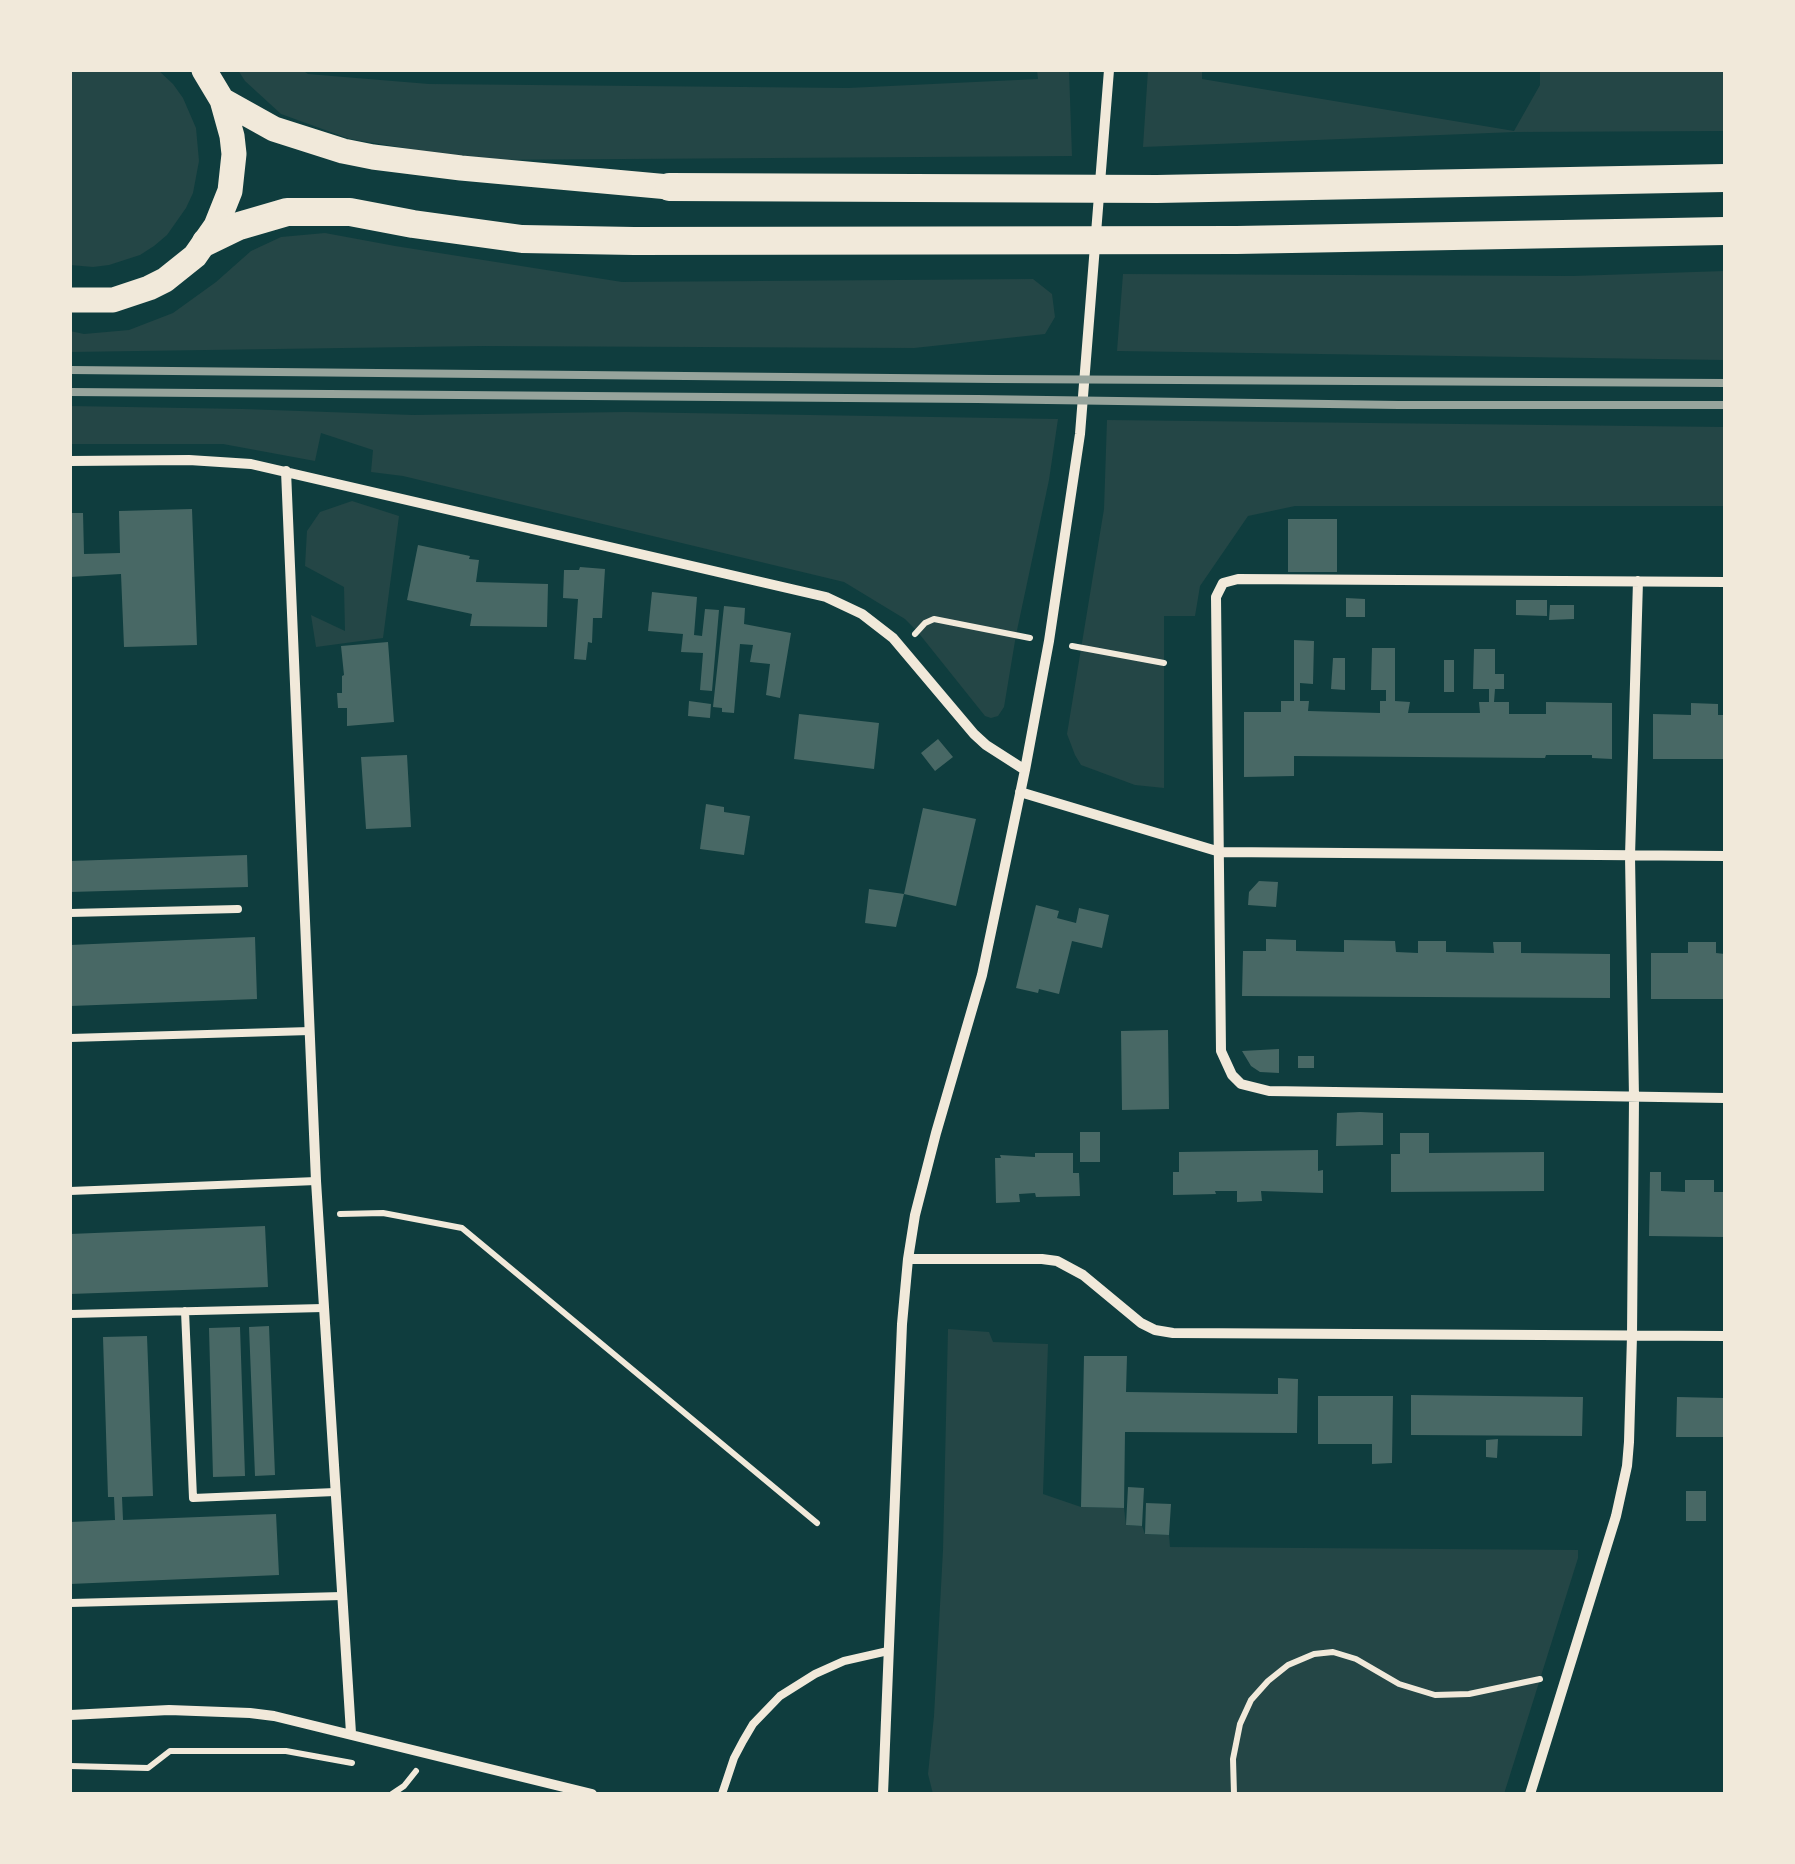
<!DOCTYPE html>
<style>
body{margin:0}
#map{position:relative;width:1795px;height:1864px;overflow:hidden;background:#0f3d3e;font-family:Ubuntu,sans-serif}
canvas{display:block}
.frame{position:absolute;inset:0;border:72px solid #f1e9da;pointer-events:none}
</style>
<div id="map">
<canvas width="1795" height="1864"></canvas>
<div class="frame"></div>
</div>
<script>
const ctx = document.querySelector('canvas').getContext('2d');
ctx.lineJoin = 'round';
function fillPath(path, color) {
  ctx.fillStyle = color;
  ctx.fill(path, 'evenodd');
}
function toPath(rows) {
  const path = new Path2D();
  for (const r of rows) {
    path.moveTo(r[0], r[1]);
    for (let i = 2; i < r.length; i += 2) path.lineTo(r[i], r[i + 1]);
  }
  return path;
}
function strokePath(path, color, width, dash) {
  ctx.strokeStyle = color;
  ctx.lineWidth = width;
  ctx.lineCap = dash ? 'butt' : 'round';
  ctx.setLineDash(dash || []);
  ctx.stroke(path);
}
const green = toPath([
 [70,70,158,70,173,84,183,98,196,128,199,161,193,193,186,208,167,235,154,246,140,255,109,265,93,267,70,265],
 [238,70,302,70,308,74,429,84,848,88,1038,79,1037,70,1069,70,1072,156,477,160,350,139,281,114,245,81],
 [1148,70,1202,70,1202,79,1514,131,1540,85,1540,70,1725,70,1725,131,1515,132,1143,147],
 [325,233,395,246,622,282,1033,279,1052,294,1055,317,1045,334,914,348,481,346,70,352,70,331,84,334,129,330,173,313,216,282,251,251,281,237],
 [1725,271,1725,360,1117,351,1123,274,1573,276],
 [70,406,243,409,413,415,625,412,1058,419,1049,480,1016,635,1004,707,998,716,991,718,985,716,917,631,905,619,844,582,403,476,371,472,373,450,321,433,315,461,223,444,70,444],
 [1107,420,1725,427,1725,506,1295,506,1248,516,1200,586,1195,616,1164,616,1164,788,1135,785,1081,765,1075,755,1067,734,1104,509],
 [352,501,399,516,383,638,316,647,311,615,345,631,344,587,305,566,307,531,320,512],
 [948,1329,989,1332,993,1342,1048,1344,1043,1494,1081,1507,1124,1508,1126,1525,1142,1526,1145,1534,1169,1535,1170,1547,1578,1550,1578,1558,1504,1794,933,1794,928,1774,934,1716,943,1550]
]);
const building = toPath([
 [192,509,197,645,124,647,121,574,70,577,70,513,83,513,84,554,120,553,119,511],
 [1288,519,1337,519,1337,572,1288,572],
 [418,545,470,556,469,559,479,560,476,582,548,584,547,627,470,626,472,614,407,600],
 [580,567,605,569,602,618,593,618,592,643,588,642,586,660,574,659,578,599,563,598,564,570,579,570],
 [652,592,697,597,694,635,702,636,705,609,719,610,712,691,700,690,703,653,681,652,683,634,648,631],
 [1346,598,1365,599,1365,617,1346,617],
 [1516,600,1547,600,1547,616,1516,615],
 [1550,605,1574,605,1574,619,1549,620],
 [724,606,745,608,744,624,791,633,780,698,766,695,770,664,750,662,753,645,740,644,734,713,722,712,722,708,713,707],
 [1294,640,1314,641,1313,684,1300,683,1300,701,1309,701,1308,711,1380,713,1380,701,1386,701,1386,690,1371,690,1372,648,1395,648,1395,701,1410,702,1408,713,1480,713,1479,702,1489,702,1489,689,1473,689,1474,649,1495,649,1495,674,1504,674,1504,689,1495,689,1494,702,1509,702,1509,714,1546,714,1546,702,1612,703,1612,759,1592,758,1592,755,1546,755,1545,758,1294,756,1294,776,1244,777,1244,712,1281,712,1281,701,1294,701],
 [388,642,394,722,347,726,347,708,338,708,337,693,342,693,342,676,344,675,341,646],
 [1333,658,1345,658,1345,690,1331,689],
 [1444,660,1454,660,1454,692,1444,692],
 [689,701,711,704,710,718,688,716],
 [1691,703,1718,704,1718,715,1725,715,1725,759,1653,759,1653,714,1691,715],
 [799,714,879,723,874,769,794,759],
 [938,739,953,757,935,771,921,753],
 [407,755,411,827,366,829,361,757],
 [706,804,724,807,724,812,750,816,744,855,700,849],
 [923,808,976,819,956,906,904,894],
 [247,855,248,887,70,892,70,861],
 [1259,881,1278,882,1276,907,1248,905,1249,892],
 [869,889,904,894,896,927,865,923],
 [1036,905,1059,911,1057,918,1076,923,1079,908,1109,915,1102,948,1072,941,1059,994,1039,989,1038,993,1016,988],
 [255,937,257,999,70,1006,70,945],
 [1266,939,1296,940,1296,951,1344,952,1344,940,1395,941,1396,952,1418,953,1418,941,1446,941,1446,952,1494,953,1493,942,1521,942,1521,953,1610,954,1610,998,1242,996,1243,951,1266,951],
 [1688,942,1716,942,1716,953,1725,954,1725,999,1651,999,1651,953,1688,953],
 [1168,1030,1169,1109,1122,1110,1121,1031],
 [1279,1049,1279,1073,1260,1072,1251,1066,1242,1051],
 [1298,1056,1314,1056,1314,1068,1298,1068],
 [1360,1112,1383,1113,1383,1145,1336,1146,1337,1113],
 [1080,1132,1100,1132,1100,1162,1080,1162],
 [1400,1133,1429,1133,1429,1153,1544,1152,1544,1191,1391,1192,1391,1154,1400,1154],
 [1318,1150,1318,1171,1323,1170,1323,1193,1261,1191,1262,1201,1237,1202,1237,1191,1215,1191,1216,1194,1173,1195,1173,1172,1179,1172,1179,1152],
 [1035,1153,1073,1153,1073,1173,1079,1173,1080,1196,1036,1197,1035,1193,1019,1194,1020,1202,996,1203,995,1158,1001,1158,1000,1155,1035,1157],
 [1650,1172,1661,1172,1661,1191,1685,1192,1685,1180,1714,1180,1714,1192,1725,1192,1725,1237,1649,1236],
 [265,1226,268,1287,70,1294,70,1234],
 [269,1326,275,1475,255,1476,249,1327],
 [240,1327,245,1476,213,1477,209,1328],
 [147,1336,153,1496,122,1497,123,1520,276,1514,279,1575,70,1584,70,1522,115,1520,114,1497,108,1497,103,1337],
 [1084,1356,1127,1356,1126,1392,1278,1394,1278,1378,1298,1379,1297,1433,1125,1432,1124,1508,1081,1507],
 [1411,1395,1583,1397,1582,1436,1411,1435],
 [1318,1396,1393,1396,1392,1463,1372,1464,1372,1444,1318,1444],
 [1677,1397,1725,1398,1725,1437,1676,1437],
 [1498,1439,1497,1458,1486,1457,1486,1440],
 [1128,1487,1144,1488,1142,1526,1126,1525],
 [1686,1491,1706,1491,1706,1521,1686,1521],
 [1146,1503,1171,1504,1169,1535,1145,1534]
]);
const path = toPath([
 [915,634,925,623,934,619,1030,638],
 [1072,646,1164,663],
 [340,1214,383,1213,462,1228,817,1523],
 [70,1766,148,1768,170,1751,286,1751,352,1763],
 [392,1794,404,1786,416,1771],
 [1234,1794,1233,1759,1240,1724,1251,1700,1268,1681,1288,1665,1314,1654,1333,1652,1356,1659,1399,1684,1435,1695,1469,1694,1540,1679]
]);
const service = toPath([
 [70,913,238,909],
 [70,1038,310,1031],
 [70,1191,316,1181],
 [185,1311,193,1498,335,1492],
 [70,1314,323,1308],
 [70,1603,342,1596],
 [722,1794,734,1758,743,1741,753,1724,780,1696,815,1674,844,1661,888,1651]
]);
const minor = toPath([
 [70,461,189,460,251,464,826,597,862,614,893,638,974,734,986,745,1025,770],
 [286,471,316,1181,351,1733],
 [1725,582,1238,579,1223,583,1216,597,1221,1051,1232,1075,1241,1084,1269,1091,1725,1098],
 [1020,792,1220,852,1725,856],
 [908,1259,1042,1259,1057,1261,1083,1275,1141,1323,1155,1330,1173,1333,1725,1336],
 [70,1715,169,1710,250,1713,274,1716,592,1794],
 [883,1794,902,1324,908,1259,915,1215,936,1133,982,975,1025,770,1049,641,1080,434,1109,70],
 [1530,1794,1616,1516,1627,1466,1629,1442,1632,1336,1634,1098,1630,856,1638,581]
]);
const primary = toPath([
 [222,100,274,129,343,151,373,157,461,168,669,187],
 [70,300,113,300,149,288,165,280,195,256,216,226,230,191,234,154,232,136,222,100,204,70]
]);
const trunk = toPath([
 [669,187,1157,189,1725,178],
 [206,242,239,226,287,212,350,212,413,224,522,239,634,241,1237,240,1725,231]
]);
const rail = toPath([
 [70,370,994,379,1725,383],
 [70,392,977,399,1399,405,1725,405]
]);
fillPath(green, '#244646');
fillPath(building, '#486865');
strokePath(path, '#f1e9da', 6);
strokePath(service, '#f1e9da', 8);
strokePath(minor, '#f1e9da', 10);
strokePath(primary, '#f1e9da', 25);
strokePath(trunk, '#f1e9da', 28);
strokePath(rail, '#97a49c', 8);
</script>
